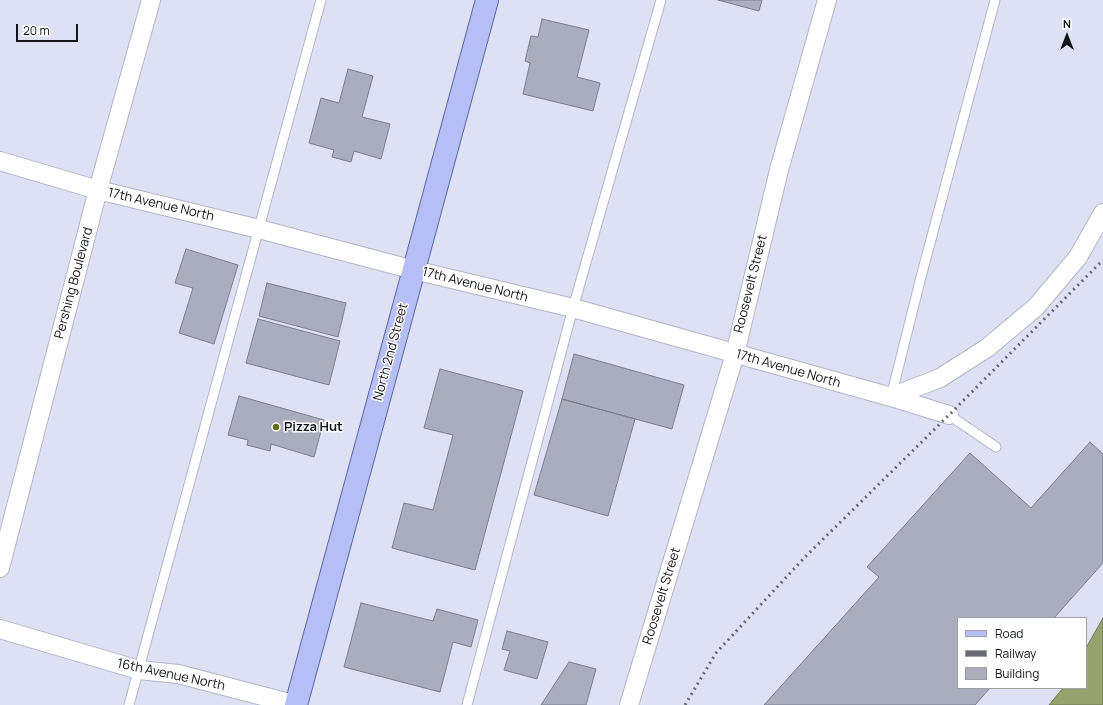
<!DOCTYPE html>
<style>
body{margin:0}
#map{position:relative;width:1103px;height:705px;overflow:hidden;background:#dde1f3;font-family:Manrope,sans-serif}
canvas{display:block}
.legend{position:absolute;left:957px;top:617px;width:130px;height:72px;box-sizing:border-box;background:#fff;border:1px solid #a0a1a3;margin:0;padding:5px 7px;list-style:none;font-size:12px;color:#12141a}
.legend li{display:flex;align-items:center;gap:8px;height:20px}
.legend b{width:20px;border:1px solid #a0a1a3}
.north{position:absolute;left:1047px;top:16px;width:40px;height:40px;-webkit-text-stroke:3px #fff;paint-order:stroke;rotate:0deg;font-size:11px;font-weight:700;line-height:16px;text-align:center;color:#12141a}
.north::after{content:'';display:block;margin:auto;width:14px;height:18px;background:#12141a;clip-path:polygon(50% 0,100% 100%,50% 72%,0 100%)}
.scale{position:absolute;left:16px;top:24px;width:62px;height:18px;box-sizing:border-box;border:2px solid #12141a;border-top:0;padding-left:5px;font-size:12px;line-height:14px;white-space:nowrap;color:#12141a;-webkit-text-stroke:3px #fff;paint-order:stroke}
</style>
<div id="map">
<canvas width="1103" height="705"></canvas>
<ul class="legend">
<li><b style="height:5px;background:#b5bef5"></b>Road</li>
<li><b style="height:5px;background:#686b76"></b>Railway</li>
<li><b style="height:11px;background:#a9adbe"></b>Building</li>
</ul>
<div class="north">N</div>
<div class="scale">20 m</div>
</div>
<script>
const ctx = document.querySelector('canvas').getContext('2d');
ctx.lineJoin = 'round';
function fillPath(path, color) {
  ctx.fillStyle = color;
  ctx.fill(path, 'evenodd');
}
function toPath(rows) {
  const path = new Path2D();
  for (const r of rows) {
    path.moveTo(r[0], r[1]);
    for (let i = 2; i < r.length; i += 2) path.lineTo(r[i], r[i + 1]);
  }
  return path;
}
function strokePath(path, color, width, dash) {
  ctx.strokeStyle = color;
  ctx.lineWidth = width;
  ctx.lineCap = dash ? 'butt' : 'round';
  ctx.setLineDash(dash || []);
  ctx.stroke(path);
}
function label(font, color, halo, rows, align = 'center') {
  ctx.font = font + ' Manrope,sans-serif';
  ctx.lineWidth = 3;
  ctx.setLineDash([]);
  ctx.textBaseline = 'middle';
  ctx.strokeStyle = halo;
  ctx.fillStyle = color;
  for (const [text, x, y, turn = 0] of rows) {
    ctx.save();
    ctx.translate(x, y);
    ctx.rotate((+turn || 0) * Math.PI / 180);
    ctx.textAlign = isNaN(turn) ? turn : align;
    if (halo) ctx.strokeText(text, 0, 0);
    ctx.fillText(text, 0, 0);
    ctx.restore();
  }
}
const water = toPath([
 [1103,618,1103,705,1049,705,1063,688,1086,688,1086,648,1103,618]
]);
const building = toPath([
 [718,0,762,0,759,11,718,0],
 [542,19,589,30,577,77,600,83,593,111,523,94,530,63,525,61,531,36,538,37,542,19],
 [348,69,373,76,362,117,390,124,381,159,354,151,351,162,332,157,334,150,309,143,321,98,339,103,348,69],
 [186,249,238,265,214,344,179,333,193,288,175,283,186,249],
 [267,283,346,303,338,337,259,316,267,283],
 [258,319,340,341,329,385,246,363,258,319],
 [574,354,684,385,672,429,562,399,574,354],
 [440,369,523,391,475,570,392,548,404,503,433,510,453,435,424,428,440,369],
 [239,396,324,420,314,457,271,444,270,451,247,445,248,440,228,435,239,396],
 [562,399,635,419,608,516,534,495,562,399],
 [1090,442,1103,454,1103,563,1054,618,958,618,958,688,990,688,975,705,764,705,879,577,867,567,970,453,1031,508,1090,442],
 [361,603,433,621,437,609,478,620,471,647,453,642,440,692,344,667,361,603],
 [507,631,548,642,537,679,504,670,510,651,502,649,507,631],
 [569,662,596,669,586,705,541,705,569,662]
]);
const service = toPath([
 [891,397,921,277,995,0],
 [949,415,996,447],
 [129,705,321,0],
 [467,705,573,308,661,0]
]);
const minor = toPath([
 [0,161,98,190,259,229,414,270,573,308,891,397,949,415],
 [891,397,940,378,987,348,1036,307,1078,257,1103,213],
 [0,568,98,190,151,0],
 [0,629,139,670,178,674,297,705],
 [629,705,735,354,779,170,827,0]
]);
const primary = toPath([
 [296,705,487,0]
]);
const rail = toPath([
 [685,705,716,653,805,557,949,415,1103,260]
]);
const markers = [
 [276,427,4,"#626e18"]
];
const streetNames = [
 ["17th Avenue North",161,205,13],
 ["Pershing Boulevard",74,283,-75],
 ["Roosevelt Street",751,284,-76],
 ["17th Avenue North",475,285,14],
 ["North 2nd Street",391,352,-75],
 ["17th Avenue North",788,369,16],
 ["Roosevelt Street",662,596,-73],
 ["16th Avenue North",171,675,12]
];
const poiNames = [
 ["Pizza Hut",284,427]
];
fillPath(water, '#97a26e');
strokePath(water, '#6f7755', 1);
fillPath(building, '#a9adbe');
strokePath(building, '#7a7e8e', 1);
strokePath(service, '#b2b6c7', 11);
strokePath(minor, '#b2b6c7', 20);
strokePath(primary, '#5b67a4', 24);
strokePath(service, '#fff', 9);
strokePath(minor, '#fff', 18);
strokePath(primary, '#b5bef5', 22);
strokePath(rail, '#686b76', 3, [2, 4]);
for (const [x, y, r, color] of markers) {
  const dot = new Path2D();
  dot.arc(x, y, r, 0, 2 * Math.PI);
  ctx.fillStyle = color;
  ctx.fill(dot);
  strokePath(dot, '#fff', 1.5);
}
label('13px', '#12141a', '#fff', streetNames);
label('bold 13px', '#12141a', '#fff', poiNames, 'left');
</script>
